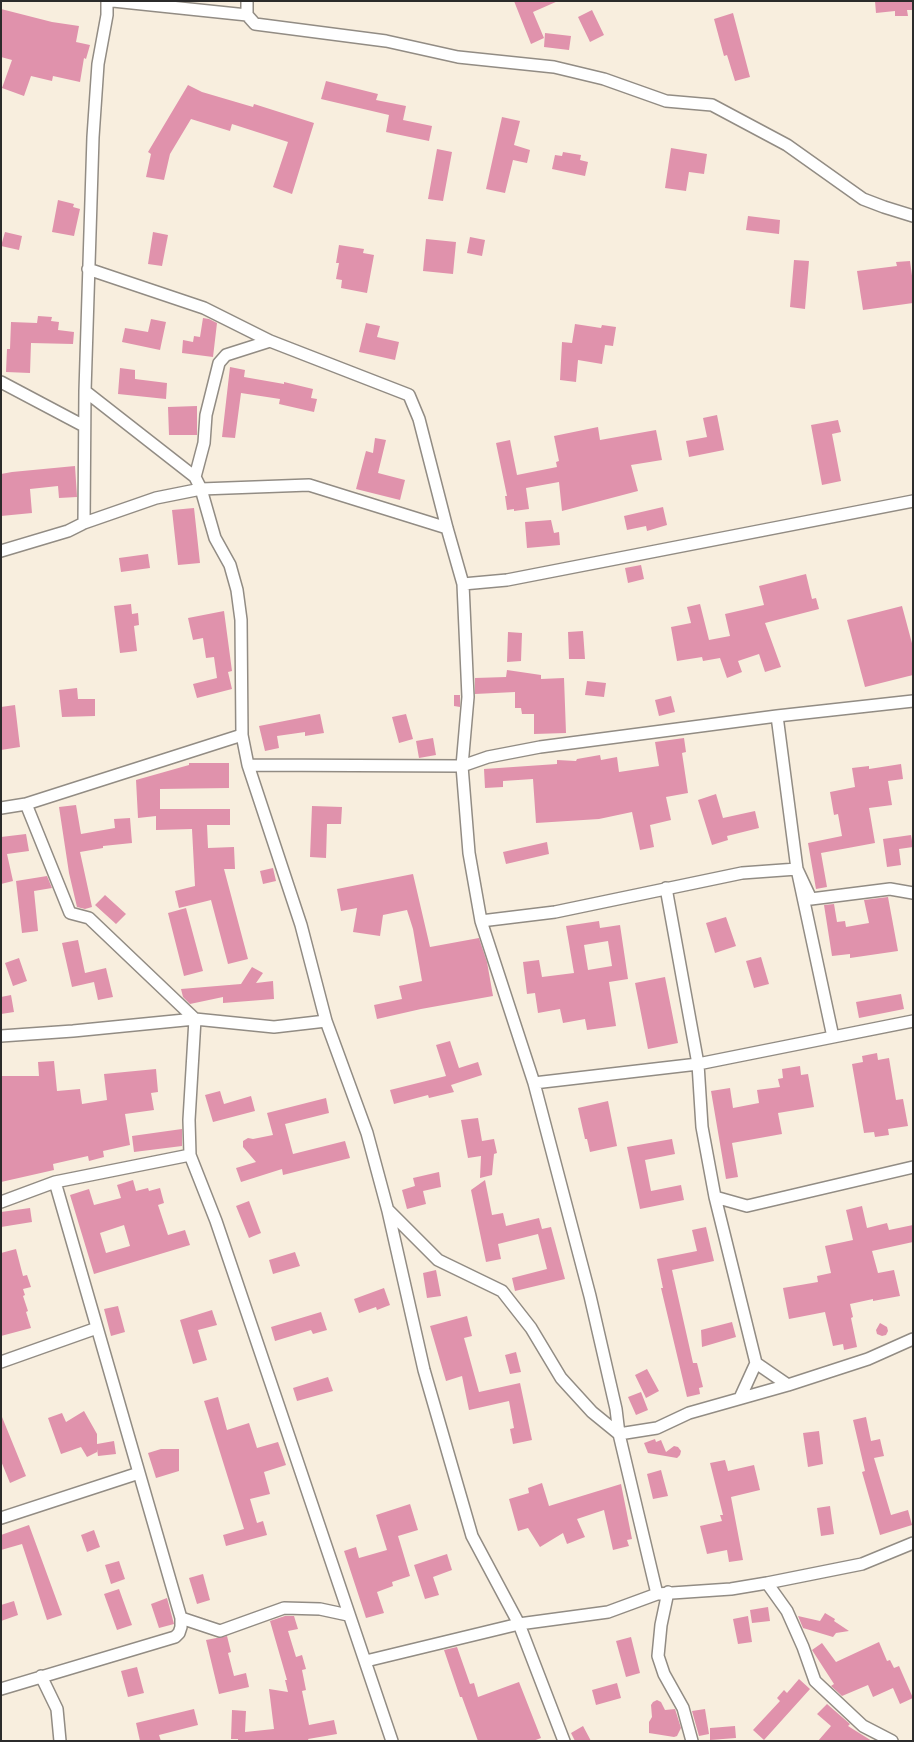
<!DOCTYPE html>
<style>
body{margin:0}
#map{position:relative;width:914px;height:1742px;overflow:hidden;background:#f8eede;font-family:Sriracha,sans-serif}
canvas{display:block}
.frame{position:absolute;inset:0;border:2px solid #2b2b2b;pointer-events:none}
</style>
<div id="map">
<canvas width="914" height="1742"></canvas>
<div class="frame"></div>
</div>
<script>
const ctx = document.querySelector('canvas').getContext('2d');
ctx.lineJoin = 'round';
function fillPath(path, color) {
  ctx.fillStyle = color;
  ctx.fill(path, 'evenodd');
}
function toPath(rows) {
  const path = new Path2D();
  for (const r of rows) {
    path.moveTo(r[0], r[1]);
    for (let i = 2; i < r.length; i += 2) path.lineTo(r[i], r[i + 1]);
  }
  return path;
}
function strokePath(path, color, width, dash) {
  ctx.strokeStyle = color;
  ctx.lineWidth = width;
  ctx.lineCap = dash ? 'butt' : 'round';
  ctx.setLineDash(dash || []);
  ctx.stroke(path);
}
const building = toPath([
 [514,1,558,1,533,12,544,38,531,44],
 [875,1,912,1,912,10,907,10,908,16,895,16,895,11,876,13],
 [1,9,52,22,79,26,76,42,90,45,86,59,84,58,80,82,53,76,52,81,31,76,24,96,2,88,12,60,1,57],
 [592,10,604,35,590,42,578,17],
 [733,13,750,77,735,81,727,55,724,56,714,19],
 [545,33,571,36,569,50,544,47],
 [326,81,378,94,376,100,406,106,403,120,432,126,429,141,386,132,389,115,321,99],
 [188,85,202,92,253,107,254,104,314,123,292,194,273,187,288,142,232,124,230,131,191,119,170,154,164,180,146,177,151,154,148,152],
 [502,117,520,121,514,145,530,150,527,163,513,160,505,193,486,189],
 [671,148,707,154,704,174,689,172,686,191,665,188],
 [437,149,452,152,443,201,428,199],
 [563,152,581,155,580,160,588,162,585,176,552,169,555,155,562,156],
 [58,200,74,204,73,207,80,209,74,236,52,232],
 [748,216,780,220,779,234,746,230],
 [5,232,22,236,19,250,1,246],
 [153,232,168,235,162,266,148,264],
 [470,237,485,240,482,256,467,253],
 [426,239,456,242,453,274,423,271],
 [339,245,364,249,363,253,374,255,367,293,341,288,342,280,336,279,339,263,336,263],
 [794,260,809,261,805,309,790,307],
 [910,261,913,283,913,303,863,310,857,271,897,266,896,262],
 [38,316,52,317,51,321,59,322,58,330,74,332,73,344,31,343,30,373,6,372,7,349,10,349,11,322,37,323],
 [203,318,209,319,217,323,213,357,182,353,183,340,193,342,194,336,200,337],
 [151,319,166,322,160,350,122,342,125,328,148,332],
 [366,323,380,326,377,337,399,342,395,360,359,352],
 [575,324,601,328,602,325,616,327,613,346,605,345,602,364,578,360,576,382,560,380,562,342,572,343],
 [230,367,245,370,244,377,284,384,284,382,313,389,311,398,317,399,314,412,279,404,280,399,241,393,235,438,222,437],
 [120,368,135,370,135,379,167,383,166,399,118,394],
 [197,406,197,435,169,435,168,407],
 [717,415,724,450,689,457,686,441,707,437,703,418],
 [838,420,841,432,832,434,841,481,822,485,811,425],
 [598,427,600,440,656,430,662,460,631,465,638,491,562,511,559,482,526,488,529,509,514,511,514,509,507,510,505,496,507,496,496,443,510,440,517,475,557,467,556,462,559,461,554,436],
 [375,438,386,440,378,473,405,480,400,500,356,489,366,451,373,453],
 [75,466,77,497,59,498,58,486,30,489,32,513,1,516,1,474,12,472],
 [663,507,667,525,647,531,646,526,627,530,624,516],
 [194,508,200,563,178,565,172,510],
 [551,520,554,533,559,532,560,545,527,548,525,522],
 [148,554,150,568,121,572,119,558],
 [641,565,644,579,628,583,625,568],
 [806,574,812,599,816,598,819,609,765,623,781,667,765,672,759,654,738,661,742,672,727,678,720,658,703,661,702,657,677,661,671,627,691,623,687,607,700,604,709,640,730,636,725,614,764,605,759,586],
 [131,604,132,614,138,613,139,625,134,626,137,651,120,653,114,606],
 [902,606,913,647,913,675,865,687,847,620],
 [224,611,232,671,228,672,232,689,197,698,193,684,217,678,214,657,206,658,203,638,193,640,188,618],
 [583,631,585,659,569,659,568,632],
 [508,632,522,633,521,661,507,662],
 [507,670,541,675,541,679,564,678,566,733,534,734,534,714,522,714,521,708,515,708,515,692,475,694,475,678,506,677],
 [587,681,606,683,604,697,585,695],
 [77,688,78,699,95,699,95,716,62,717,59,690],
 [454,695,460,695,460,707,454,706],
 [671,696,675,712,659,716,655,700],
 [15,705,20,747,1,750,1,707],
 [320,714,324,733,305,736,305,732,277,736,279,748,265,751,259,726],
 [406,714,413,739,399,743,392,717],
 [433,738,436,755,419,758,416,741],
 [684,738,686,752,682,753,688,793,666,797,671,820,650,825,654,847,640,850,632,812,599,819,536,823,533,779,503,781,503,787,485,788,484,769,557,764,557,760,576,761,577,759,600,755,601,760,617,757,619,772,659,766,655,742],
 [189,763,229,763,229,788,160,789,160,809,230,809,230,825,207,825,208,848,234,847,235,869,224,869,248,959,228,964,211,900,179,908,175,891,195,886,192,829,156,830,156,816,138,818,136,780,189,765],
 [901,764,903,779,888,781,892,805,869,808,875,843,821,853,827,887,816,889,808,843,842,836,838,814,834,815,830,792,855,787,852,768,869,766,869,769],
 [716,794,723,818,755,811,759,828,727,836,728,840,712,845,698,800],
 [76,805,81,834,115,828,114,819,130,818,132,843,103,846,103,848,80,852,92,907,85,909,77,907,69,873,59,807],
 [312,806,342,807,341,824,327,824,326,858,310,857],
 [26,834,29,851,7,854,13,881,1,884,1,837],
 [911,835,913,847,899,849,901,865,887,867,883,839],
 [547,842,549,854,506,864,503,852],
 [273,868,276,881,263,884,260,871],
 [413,874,430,947,479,938,487,962,493,996,421,1009,377,1019,374,1005,402,999,399,986,422,981,413,929,407,910,383,915,380,936,353,932,357,908,341,911,337,889],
 [47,876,52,888,34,891,38,931,22,933,16,881],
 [105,895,126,914,116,924,95,905],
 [888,897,898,951,850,958,850,954,832,956,824,905,834,904,837,922,845,921,846,927,869,923,864,900],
 [186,908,203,971,184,976,168,913],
 [726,917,736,946,715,953,706,923],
 [599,921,600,928,620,925,628,979,609,982,616,1026,587,1030,585,1019,563,1023,560,1009,538,1013,535,993,527,994,523,962,539,960,542,977,574,973,566,926],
 [608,941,612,966,588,970,584,945],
 [78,940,85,973,106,968,113,997,98,1000,94,982,72,987,62,943],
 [761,957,769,984,754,988,746,961],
 [19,958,27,981,13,986,5,963],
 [252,967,263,973,256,983,273,981,274,999,223,1003,223,997,190,1004,183,997,181,989,241,984],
 [665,977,678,1043,648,1049,635,983],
 [901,994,904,1009,859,1018,856,1002],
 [11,995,14,1012,1,1014,1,997],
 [450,1041,459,1068,478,1062,482,1075,451,1085,454,1092,429,1098,428,1095,394,1104,390,1090,446,1076,436,1045],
 [877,1053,878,1060,889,1058,896,1100,903,1099,908,1126,888,1129,889,1135,875,1137,874,1132,864,1133,852,1064,863,1062,862,1056],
 [54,1061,57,1091,80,1089,82,1104,107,1100,104,1074,156,1069,158,1092,151,1093,154,1110,125,1114,130,1145,103,1151,104,1157,89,1161,88,1156,53,1164,54,1170,1,1182,1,1076,39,1076,38,1062],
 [800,1066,801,1075,808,1074,814,1107,778,1113,782,1134,732,1143,738,1177,726,1179,711,1091,730,1088,733,1108,759,1103,757,1090,780,1087,778,1079,783,1078,782,1069],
 [220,1091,224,1104,251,1096,255,1111,213,1122,205,1095],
 [326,1098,329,1113,285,1124,293,1154,345,1141,350,1158,283,1175,282,1169,241,1182,236,1168,256,1162,243,1147,243,1141,248,1138,253,1139,273,1135,267,1113],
 [608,1101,617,1146,590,1152,587,1139,585,1139,578,1108],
 [478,1118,482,1141,494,1139,497,1153,494,1154,492,1175,480,1178,481,1156,468,1158,461,1120],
 [182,1129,182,1146,134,1152,132,1136],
 [672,1139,675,1154,645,1160,651,1191,681,1185,684,1200,640,1209,627,1147],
 [439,1172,441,1187,423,1191,426,1204,407,1209,402,1190,415,1186,413,1178],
 [133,1180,136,1191,148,1188,149,1191,160,1188,164,1203,158,1205,168,1235,185,1230,190,1245,94,1274,70,1195,89,1189,94,1205,121,1198,117,1185],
 [124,1225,130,1246,106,1253,100,1233],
 [485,1180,492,1215,503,1213,506,1226,539,1218,542,1229,551,1227,565,1279,515,1291,512,1278,547,1269,538,1234,498,1244,501,1259,486,1262,471,1190],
 [249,1201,261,1233,249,1238,236,1206],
 [862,1206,867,1228,887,1223,889,1230,913,1225,913,1242,872,1251,878,1273,894,1270,900,1296,873,1301,873,1299,850,1304,853,1317,851,1318,857,1347,844,1350,843,1344,833,1346,825,1312,789,1319,783,1288,818,1282,817,1276,831,1273,825,1246,853,1240,846,1210],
 [30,1208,32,1222,1,1227,1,1212],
 [706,1227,714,1261,672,1270,693,1363,697,1363,703,1387,699,1388,700,1394,687,1397,661,1288,663,1288,657,1259,697,1251,692,1230],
 [16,1249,23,1276,27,1275,31,1287,23,1289,25,1295,23,1296,28,1311,26,1312,31,1328,1,1336,1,1253],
 [295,1252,300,1266,273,1274,269,1260],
 [436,1270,441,1296,427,1298,423,1273],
 [384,1288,390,1305,377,1310,376,1307,359,1313,354,1299],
 [118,1306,125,1332,111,1336,104,1309],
 [212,1310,217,1325,198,1330,207,1360,193,1364,180,1320],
 [321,1312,327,1330,313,1334,311,1330,275,1341,271,1327],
 [467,1316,472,1336,464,1338,479,1392,520,1383,532,1440,513,1444,510,1429,514,1428,509,1401,469,1410,462,1376,446,1381,430,1326],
 [732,1322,736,1337,702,1347,701,1330],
 [880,1323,887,1327,888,1331,886,1335,882,1336,877,1334,876,1330],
 [516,1352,521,1372,510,1374,505,1355],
 [647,1369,659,1391,646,1398,635,1375],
 [328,1377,333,1391,297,1401,293,1388],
 [641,1392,648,1410,636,1415,628,1397],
 [218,1397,227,1430,249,1423,257,1448,278,1442,286,1465,264,1472,270,1494,250,1499,257,1523,263,1521,267,1535,226,1546,223,1535,244,1529,204,1401],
 [84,1411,97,1434,97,1444,114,1441,116,1454,98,1456,97,1449,97,1452,87,1457,81,1447,61,1454,48,1418,62,1413,66,1422],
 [2,1417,26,1476,10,1483,1,1461],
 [866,1417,871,1441,880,1439,884,1456,874,1458,891,1515,908,1510,912,1525,880,1535,862,1472,865,1471,853,1420],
 [819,1431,823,1464,808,1467,803,1433],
 [655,1439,656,1442,661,1440,666,1452,674,1446,678,1447,681,1451,680,1455,677,1458,648,1453,644,1443],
 [161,1449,179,1449,179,1471,156,1478,148,1453],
 [725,1460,728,1471,754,1465,760,1490,731,1497,743,1560,729,1562,727,1550,707,1554,700,1526,722,1521,720,1515,723,1515,710,1463],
 [661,1470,668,1496,653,1499,647,1474],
 [542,1483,549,1506,621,1484,632,1539,627,1540,629,1546,613,1550,604,1510,577,1519,585,1537,567,1544,563,1533,540,1547,528,1528,518,1531,509,1499,529,1493,528,1488],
 [410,1504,418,1530,398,1536,410,1576,392,1582,393,1586,377,1592,384,1613,366,1618,344,1551,356,1547,359,1558,387,1550,376,1515],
 [830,1506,834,1534,821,1536,817,1508],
 [29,1525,62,1615,47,1620,22,1544,1,1550,1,1535],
 [94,1530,100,1547,87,1552,81,1535],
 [447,1554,452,1570,433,1577,439,1595,425,1599,414,1565],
 [119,1561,125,1579,111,1584,105,1565],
 [203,1574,210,1600,197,1604,189,1578],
 [119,1589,132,1625,117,1630,104,1594],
 [167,1598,174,1624,159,1628,151,1604],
 [14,1601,18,1615,1,1621,1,1605],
 [768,1607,770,1621,752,1623,750,1610],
 [825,1613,835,1619,834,1621,849,1631,836,1633,833,1637,803,1628,798,1616,820,1621],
 [285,1616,294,1616,298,1629,288,1631,296,1657,302,1655,306,1669,302,1670,306,1690,302,1691,309,1725,334,1720,337,1734,308,1739,309,1741,238,1741,238,1739,231,1739,232,1710,246,1711,245,1732,274,1729,269,1689,288,1692,285,1680,287,1680,270,1621],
 [748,1616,752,1642,738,1644,733,1619],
 [227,1636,231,1652,228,1653,234,1676,246,1673,249,1687,219,1694,206,1640],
 [631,1637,640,1673,626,1677,616,1641],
 [879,1642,887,1661,890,1660,894,1668,899,1666,913,1698,900,1704,893,1688,873,1697,868,1685,842,1696,831,1686,834,1684,812,1650,822,1643,836,1662],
 [457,1647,470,1684,474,1683,478,1697,519,1682,541,1738,533,1741,478,1741,462,1697,460,1697,444,1650],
 [137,1667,144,1693,128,1697,121,1671],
 [799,1679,810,1689,764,1740,753,1730,780,1701,777,1698,784,1690,787,1693],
 [617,1683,621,1698,596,1705,592,1690],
 [657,1700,661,1702,665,1710,675,1709,681,1728,677,1736,674,1737,649,1733,649,1722,652,1717,651,1705,653,1702],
 [827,1704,850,1724,848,1726,872,1741,818,1741,831,1726,817,1714],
 [194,1709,198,1725,159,1735,161,1741,140,1741,136,1723],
 [705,1709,709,1734,699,1736,692,1711],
 [583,1726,591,1741,575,1741,571,1733],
 [735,1726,736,1738,710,1740,710,1728]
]);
const street = toPath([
 [113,1,247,15,255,24,386,41,458,57,554,67,604,79,666,101,712,105,787,145,863,199,884,207,913,216],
 [247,1,247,15],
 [88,269,204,308,270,341,409,395,419,419,447,528,463,584,468,697,462,766,469,853,481,921,555,912,742,873,797,869,811,899,890,889,913,893],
 [270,341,226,355,219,363,206,415,204,443,195,477,201,489,309,485,447,528],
 [1,382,84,426],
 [85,391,195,477],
 [84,523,85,391,93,137,98,64,107,15,107,1],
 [1,551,68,531,84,523,156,498,201,489,215,538,230,565,237,590,241,620,242,735,248,765,301,925,326,1021,367,1133,388,1211,424,1370,472,1536,519,1624,564,1741],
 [463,584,507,580,913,501],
 [777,716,797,869,833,1037,913,1021],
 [248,765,462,766,488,757,540,747,777,716,913,701],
 [26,804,70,913,89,918,195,1019,189,1120,190,1155,216,1221,392,1741],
 [1,808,26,804,242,735],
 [481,921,534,1083,590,1296,616,1409,619,1434,657,1594],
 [1,1036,73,1031,195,1019,274,1027,326,1021],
 [534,1083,698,1064,666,888],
 [715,1197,747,1206,913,1167],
 [1,1202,55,1182,190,1155],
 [389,1211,438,1260,502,1291,531,1328,561,1378,592,1412,619,1434,657,1428,689,1413,788,1385,868,1359,913,1339],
 [1,1362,97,1328],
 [756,1363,788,1385],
 [740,1398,756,1363,715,1197,702,1127,698,1064,833,1037],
 [1,1518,139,1473],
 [767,1583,862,1564,913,1543],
 [668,1592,661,1625,658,1656,664,1674,683,1708,692,1741],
 [181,1618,220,1631,284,1608,320,1609,348,1615],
 [366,1661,519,1624,608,1612,657,1594,731,1589,767,1583,787,1611,803,1647,815,1681,863,1726,892,1741],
 [41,1676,57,1709,60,1741],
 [1,1689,175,1637,179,1633,181,1627,181,1618,55,1182]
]);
fillPath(building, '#e092ac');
strokePath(street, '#928c84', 14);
strokePath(street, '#fff', 11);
</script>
